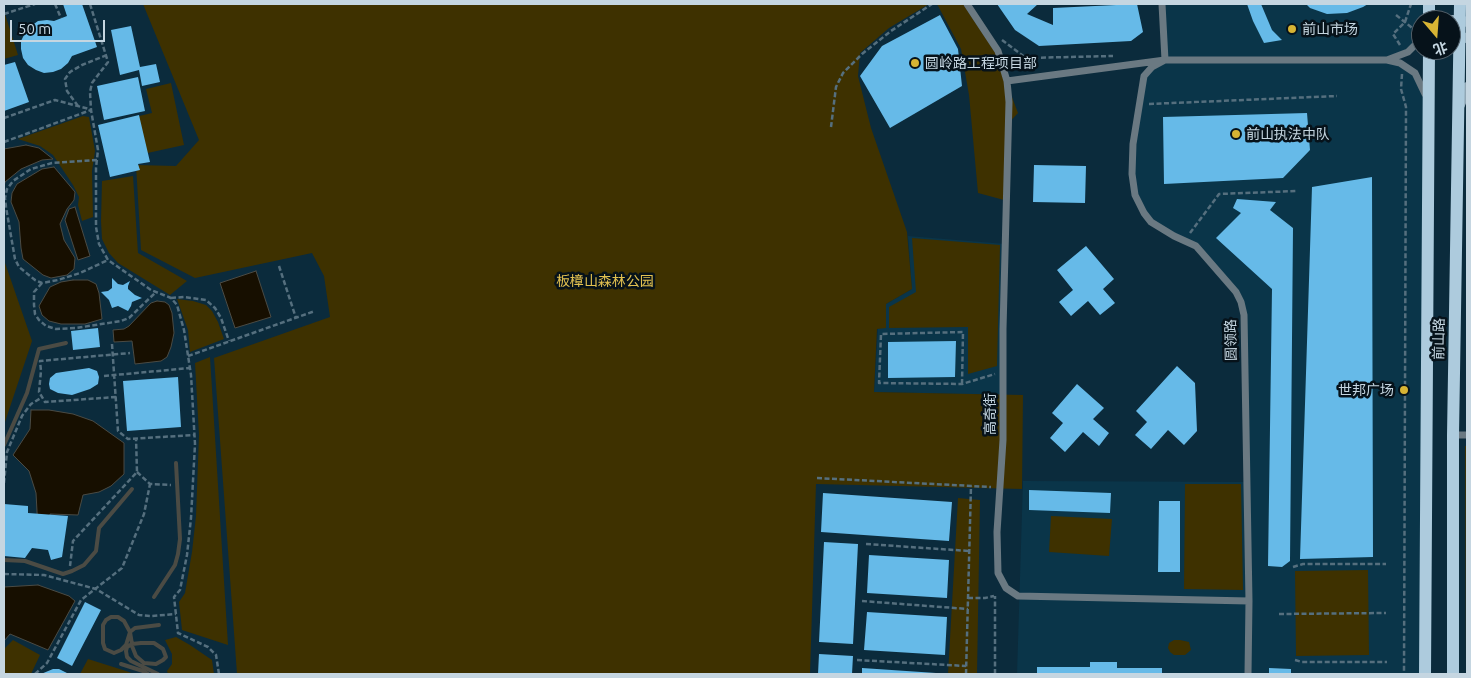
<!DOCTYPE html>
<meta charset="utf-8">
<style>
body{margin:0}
#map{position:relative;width:1471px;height:678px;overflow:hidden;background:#0b2b3c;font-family:Ubuntu,"Noto Sans SC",sans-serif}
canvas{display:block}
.frame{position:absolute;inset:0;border:5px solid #c5d6e1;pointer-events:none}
.north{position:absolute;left:1411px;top:10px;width:50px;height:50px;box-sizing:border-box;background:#06121a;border:1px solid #52606a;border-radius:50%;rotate:162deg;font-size:14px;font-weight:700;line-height:20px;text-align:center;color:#c5d6e1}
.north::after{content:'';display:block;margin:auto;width:18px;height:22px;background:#d7b434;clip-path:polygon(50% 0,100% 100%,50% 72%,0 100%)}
.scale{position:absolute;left:10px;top:20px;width:95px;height:22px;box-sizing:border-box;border:2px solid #c5d6e1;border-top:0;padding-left:6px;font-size:15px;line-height:18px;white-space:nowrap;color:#c5d6e1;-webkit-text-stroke:4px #06121a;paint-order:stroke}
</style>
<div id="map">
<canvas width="1471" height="678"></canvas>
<div class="frame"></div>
<div class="north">北</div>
<div class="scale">50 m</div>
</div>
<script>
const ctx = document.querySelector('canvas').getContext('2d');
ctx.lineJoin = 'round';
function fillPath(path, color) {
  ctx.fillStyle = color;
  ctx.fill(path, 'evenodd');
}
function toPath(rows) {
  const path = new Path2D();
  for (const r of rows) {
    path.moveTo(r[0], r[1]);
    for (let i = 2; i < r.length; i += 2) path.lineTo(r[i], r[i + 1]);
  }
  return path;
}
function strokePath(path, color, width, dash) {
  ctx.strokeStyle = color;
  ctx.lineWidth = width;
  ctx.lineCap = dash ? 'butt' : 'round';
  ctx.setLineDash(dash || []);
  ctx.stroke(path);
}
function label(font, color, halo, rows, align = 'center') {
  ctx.font = font + ' Ubuntu,"Noto Sans SC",sans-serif';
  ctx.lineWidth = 5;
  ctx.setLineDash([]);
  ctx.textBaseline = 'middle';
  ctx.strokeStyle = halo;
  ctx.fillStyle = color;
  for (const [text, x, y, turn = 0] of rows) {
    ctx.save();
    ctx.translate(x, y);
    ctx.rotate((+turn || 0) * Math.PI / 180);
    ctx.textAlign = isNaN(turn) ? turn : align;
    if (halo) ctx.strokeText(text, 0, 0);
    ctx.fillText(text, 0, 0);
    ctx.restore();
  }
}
const built = toPath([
 [1163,4,1429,4,1427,20,1421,20,1421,39,1393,58,1409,68,1424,91,1425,674,1017,674,1023,481,1246,482,1241,302,1196,246,1152,221,1136,195,1133,175,1144,76,1165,60],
 [908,236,1006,244,1003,395,874,392,878,328,886,328,886,304,912,289]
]);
const green = toPath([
 [143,4,929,4,889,28,860,53,858,76,871,128,907,232,912,289,886,304,886,328,877,329,874,392,1023,395,1022,489,816,484,810,674,237,674,214,358,330,317,324,276,312,253,195,278,141,250,136,165,176,166,199,140],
 [937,4,963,4,995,52,1018,113,1006,126,1004,200,978,193,969,95,961,49],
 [4,11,18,55,4,59],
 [171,83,184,145,143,154,135,117,152,113,146,89],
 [83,116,89,117,95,151,92,171,93,217,82,221,78,205,79,197,73,185,53,155,40,146,18,139],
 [133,176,138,253,187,281,170,295,118,263,109,253,102,239,101,221,102,181],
 [912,238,1000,245,997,366,968,374,968,327,889,328,889,307,916,292],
 [4,260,32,341,4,425],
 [177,299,193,301,206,305,212,311,218,322,224,339,190,352,188,330],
 [210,357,228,645,182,630,179,602,185,593,192,552,196,516,199,435,195,363],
 [1465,446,1467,446,1467,674,1466,674],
 [1185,484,1241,484,1243,590,1184,589],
 [958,498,980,500,977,674,948,674],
 [1051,516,1112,519,1109,556,1049,552],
 [1368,570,1369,655,1296,656,1295,571],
 [176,637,190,645,212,660,214,674,168,674,167,671,172,664,172,654,165,640],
 [13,640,40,655,31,674,4,674,4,649],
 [1174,640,1180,640,1189,642,1191,650,1185,655,1174,655,1170,652,1168,648,1169,643],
 [88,659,126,671,134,674,80,674]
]);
const water = toPath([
 [26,145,39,148,53,159,42,160,21,169,5,182,4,187,4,149,26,145],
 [54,167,75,192,74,200,67,209,60,224,64,240,75,258,74,269,67,275,51,278,43,275,23,259,21,248,19,222,11,202,12,193,17,184,42,169,54,167],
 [75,207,90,256,78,260,65,220,69,209,75,207],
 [256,271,271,317,235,328,220,283,256,271],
 [73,280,88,280,96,284,99,293,102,319,85,324,61,324,49,321,42,315,39,306,50,287,61,282,73,280],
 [157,301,165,302,169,305,172,313,174,333,171,347,167,357,161,361,135,364,132,341,114,342,113,330,124,329,129,326,151,303,157,301],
 [31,410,49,410,73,414,93,421,124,443,124,474,111,486,99,492,83,495,78,515,50,514,48,531,38,530,36,493,29,471,13,455,30,429,31,410],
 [38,585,69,596,75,601,48,650,10,634,4,641,4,587,38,585]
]);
const stream = toPath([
 [4,445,27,393,39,349,66,343],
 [4,560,25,561,63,574,72,571,84,565,96,551,99,528,132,489],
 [154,597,175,565,178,554,180,539,176,463],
 [121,664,143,671,148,674],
 [158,674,131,661,127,657,126,651,127,647,132,644,141,643,154,643,163,649,166,657,163,660,156,664,144,663,136,656,132,646,132,644,130,632,124,621,118,617,111,617,106,620,103,625,103,643,105,649,114,653,121,650,126,645,130,632,135,628,159,625]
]);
const building = toPath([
 [63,4,82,4,97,47,72,56,68,63,61,69,53,72,44,73,36,70,28,65,23,58,21,49,21,41,25,33,31,26,38,21,47,20,54,21,67,16],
 [997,4,1038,4,1027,14,1053,25,1053,8,1137,4,1143,32,1131,41,1039,46,1015,30],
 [1247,4,1261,4,1272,30,1282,40,1264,43,1253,21],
 [1306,4,1368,4,1363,7,1347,13,1327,14,1310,8],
 [940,15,958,49,962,86,890,128,860,76,882,46],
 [131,26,140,67,156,64,160,82,142,86,139,70,120,75,111,30],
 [15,62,29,102,4,111,4,65],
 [138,77,145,111,104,120,97,86],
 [1307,113,1310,150,1283,178,1164,184,1163,117],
 [139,115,150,162,138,164,140,170,110,177,98,125],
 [1034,165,1086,166,1085,203,1033,202],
 [1372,177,1373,557,1300,559,1312,187],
 [1237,199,1276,202,1270,210,1293,228,1290,561,1282,567,1268,566,1272,289,1216,238,1241,213,1233,208],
 [1086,246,1114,279,1103,289,1115,303,1100,315,1088,301,1071,316,1059,302,1073,290,1057,270],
 [112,278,118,284,123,285,130,281,128,286,128,289,135,295,142,298,132,302,131,306,128,311,118,306,112,308,109,300,101,292,108,291,112,288],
 [98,328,100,347,73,350,71,331],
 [956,341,955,377,888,378,888,342],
 [1177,366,1195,383,1197,431,1184,445,1168,430,1151,449,1135,435,1147,422,1136,411],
 [89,368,97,371,99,377,98,384,90,389,72,395,58,393,50,389,49,384,50,378,56,373],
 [178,377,181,427,127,431,123,381],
 [1077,384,1104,408,1093,419,1109,433,1099,446,1083,432,1065,452,1050,438,1063,423,1052,413],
 [1029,490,1111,493,1110,513,1029,510],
 [823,493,952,502,949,541,821,532],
 [1159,501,1180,501,1180,572,1158,572],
 [4,504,28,506,28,513,68,516,62,557,51,560,48,550,32,548,25,558,4,556],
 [824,542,858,544,853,644,819,642],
 [869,555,949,560,947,598,867,593],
 [85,602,101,610,72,666,57,658],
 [867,612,947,617,945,655,864,650],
 [819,654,853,656,852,674,818,674],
 [1090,662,1117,662,1117,668,1162,668,1162,674,1037,674,1037,667,1090,667],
 [862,668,936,673,936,674,862,674],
 [1269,668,1291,669,1291,674,1269,674],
 [53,669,59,669,69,674,41,674]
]);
const path = toPath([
 [55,4,61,18],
 [90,4,108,62,92,83,90,92,91,110,98,150,96,168,96,227,99,244,108,260,151,290,171,298,177,305,184,330,191,375,195,444,191,518,187,555,180,590,174,597,178,633,208,647,216,655,219,674],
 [4,14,35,4],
 [1396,15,1416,31],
 [1002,40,1026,58,1113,56],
 [1400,45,1393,34,1405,22,1411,4],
 [1402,74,1401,89,1406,107,1404,674],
 [1149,104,1337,96],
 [78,106,67,91,65,79,70,72,82,65,107,55],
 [4,118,55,100,89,109],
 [831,127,836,87,843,73,862,54,891,31,932,4],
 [4,142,91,110],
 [97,160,52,163,31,169,13,181,7,189,5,198,6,207,15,259,19,267,35,280,42,283,58,280,80,273,108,260],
 [1190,233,1219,194,1297,191],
 [279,266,296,318],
 [42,283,34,292,34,305,35,314,39,320,46,326,56,329,76,328,121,321,129,318,156,292],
 [171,298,184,297,206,300,215,308,221,318,229,341],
 [112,344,118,431,128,439,195,435],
 [188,356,315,311],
 [104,376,190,368],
 [962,384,963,332,881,334,879,383,962,384,995,374],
 [116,397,45,402,39,392,41,371,40,361,130,353],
 [137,472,150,484,171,485],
 [817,478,991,487],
 [4,483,7,452,22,416,31,404,41,398],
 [866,544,969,551],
 [70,566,73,541,137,472,136,438],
 [1293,567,1303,564,1386,564],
 [4,574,44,575,96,589,139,615,151,616,176,614],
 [968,598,985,598,994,596],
 [862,601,968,609],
 [1279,614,1386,613],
 [857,660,966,666],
 [1295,660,1302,662,1387,662],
 [35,674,47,663,81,600,122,568,144,514,150,484],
 [966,674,971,486],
 [995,674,995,596]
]);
const lane = toPath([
 [967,4,998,51,1007,81,1009,102,1003,329,1003,440,997,532,998,573,1006,588,1018,596,1249,601],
 [1162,4,1165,60,1152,67,1144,76,1133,144,1132,174,1135,195,1144,213,1151,222,1174,236,1196,246,1236,292,1241,302,1244,315,1249,601,1248,674],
 [1421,39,1408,52,1387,60,1400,63,1415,73,1425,94],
 [1007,81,1165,60,1387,60],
 [1453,435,1467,435]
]);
const secondary = toPath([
 [1443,20,1460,20,1467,22],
 [1451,36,1467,38],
 [1460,105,1467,87]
]);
const primary = toPath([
 [1429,20,1429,4],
 [1425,674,1429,50],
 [1453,674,1453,435,1460,4]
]);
const markers = [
 [1292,29,5,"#d7b434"],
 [915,63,5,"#d7b434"],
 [1236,134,5,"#d7b434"],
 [1404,390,5,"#d7b434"]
];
const poiNames = [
 ["前山市场",1302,29],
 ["圆岭路工程项目部",925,63],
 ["前山执法中队",1246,134],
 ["世邦广场",1394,390,"right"]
];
const parkNames = [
 ["板樟山森林公园",605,281]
];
const streetNames = [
 ["前山路",1439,339,-89],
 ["圆领路",1231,340,-91],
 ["高奇街",990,414,-90]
];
fillPath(built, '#0a3549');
fillPath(green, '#3e3100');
fillPath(water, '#170f00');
strokePath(water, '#4b4b44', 1);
strokePath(stream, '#4b4b44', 4);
fillPath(building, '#66bae8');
strokePath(path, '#556f7e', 2.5, [5, 2.5]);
strokePath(lane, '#6a7982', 7);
strokePath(secondary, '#90a7b5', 10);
strokePath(primary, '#adcbdd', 12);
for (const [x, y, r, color] of markers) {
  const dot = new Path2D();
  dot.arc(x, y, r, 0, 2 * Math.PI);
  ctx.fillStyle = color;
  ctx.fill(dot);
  strokePath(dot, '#06121a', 2);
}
label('14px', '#c5d6e1', '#06121a', poiNames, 'left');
label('14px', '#e2c150', '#06121a', parkNames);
label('14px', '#c5d6e1', '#06121a', streetNames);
</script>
